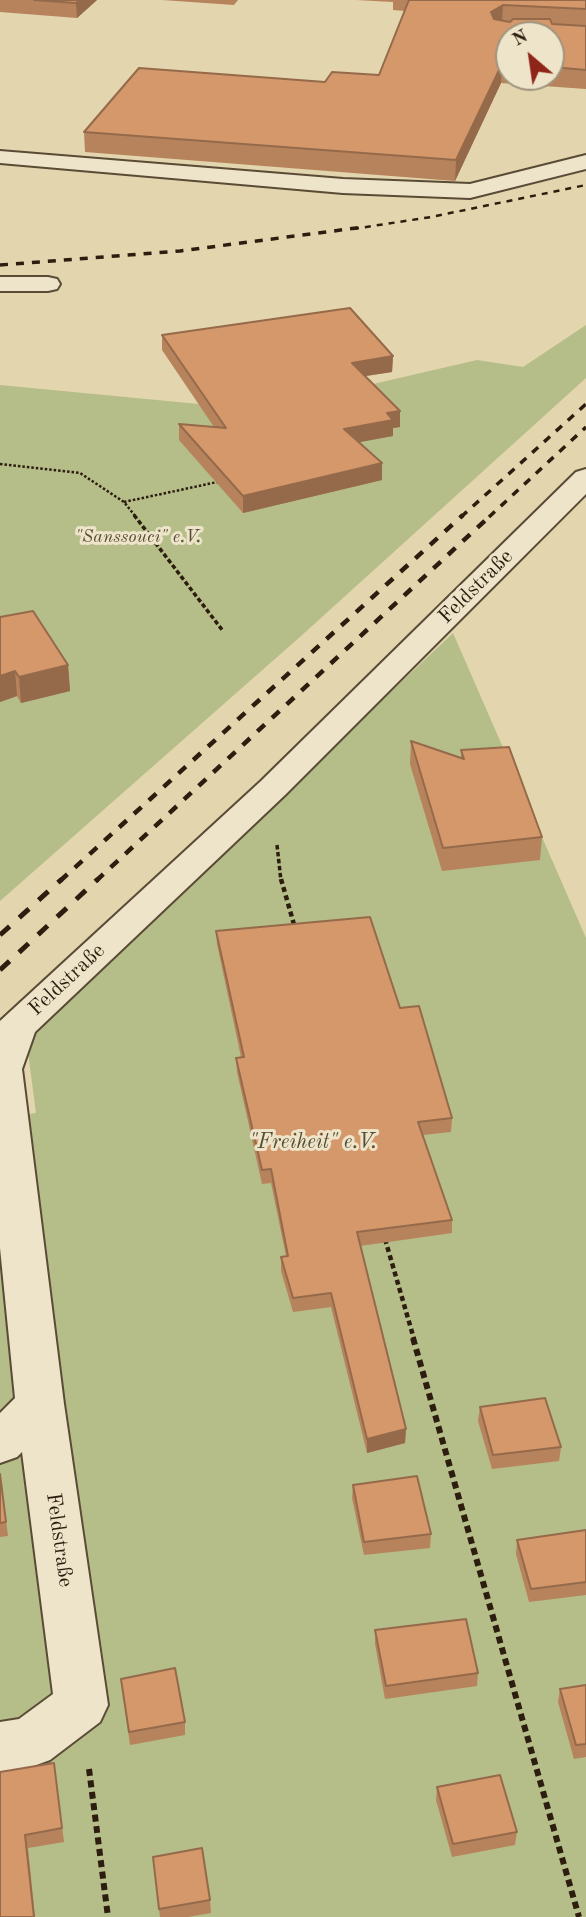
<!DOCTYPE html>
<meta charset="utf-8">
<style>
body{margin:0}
#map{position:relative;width:586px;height:1917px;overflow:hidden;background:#e3d5ad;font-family:"Old Standard TT",serif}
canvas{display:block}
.north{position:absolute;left:495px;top:21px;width:70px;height:70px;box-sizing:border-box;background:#ede4ca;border:2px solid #a0947f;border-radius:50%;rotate:331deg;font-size:19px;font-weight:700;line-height:28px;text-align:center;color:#2c1d0f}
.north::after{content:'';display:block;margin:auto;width:24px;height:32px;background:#8f2418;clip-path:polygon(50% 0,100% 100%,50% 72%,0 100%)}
</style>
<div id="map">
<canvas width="586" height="1917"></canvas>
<div class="north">N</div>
</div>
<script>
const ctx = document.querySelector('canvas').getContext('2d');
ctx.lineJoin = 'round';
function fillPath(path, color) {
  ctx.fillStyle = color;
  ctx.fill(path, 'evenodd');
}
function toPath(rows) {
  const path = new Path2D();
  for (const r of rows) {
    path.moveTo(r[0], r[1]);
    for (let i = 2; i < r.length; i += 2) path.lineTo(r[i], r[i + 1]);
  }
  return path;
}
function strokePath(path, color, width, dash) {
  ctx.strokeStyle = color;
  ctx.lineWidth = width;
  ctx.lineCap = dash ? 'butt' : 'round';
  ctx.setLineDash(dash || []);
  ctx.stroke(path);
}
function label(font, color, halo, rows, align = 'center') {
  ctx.font = font + ' "Old Standard TT",serif';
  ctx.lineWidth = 6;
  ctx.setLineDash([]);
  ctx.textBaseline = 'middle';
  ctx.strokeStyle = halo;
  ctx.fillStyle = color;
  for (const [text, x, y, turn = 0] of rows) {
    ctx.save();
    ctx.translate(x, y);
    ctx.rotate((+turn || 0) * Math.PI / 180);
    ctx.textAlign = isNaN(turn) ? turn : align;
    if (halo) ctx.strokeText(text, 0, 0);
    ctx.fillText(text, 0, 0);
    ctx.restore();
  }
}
const green = toPath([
 [586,325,586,378,301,636,0,901,0,385,261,410,477,360,523,367],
 [453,633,586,938,586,1917,0,1917,0,1118,36,1113,26,1037]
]);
const pathFar3 = toPath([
 [0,464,80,473,124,502,136,517],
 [124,502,222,481]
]);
const pathFar2 = toPath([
 [134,515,223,631],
 [277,845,281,881]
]);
const pathFar1 = toPath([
 [281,879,295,928],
 [385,1239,414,1339]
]);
const path = toPath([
 [413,1338,579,1917],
 [89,1769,108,1917]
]);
const minor = toPath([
 [0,151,343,179,470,184,586,155,586,169,470,198,343,193,0,163,0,151],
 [0,277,48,277,57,279,60,284,57,289,48,291,0,291,0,277],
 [586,469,586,494,285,795,35,1032,22,1069,64,1404,108,1705,100,1722,50,1760,31,1767,0,1772,0,1722,19,1719,53,1694,22,1452,17,1457,0,1463,0,1413,15,1398,0,1248,0,1021,261,781,576,472,586,469]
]);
const railFar3 = toPath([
 [353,229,431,217,586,185]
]);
const railFar2 = toPath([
 [0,265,180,251,364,227],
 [461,517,586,404],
 [489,517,586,427]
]);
const railFar1 = toPath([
 [60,881,463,515],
 [96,881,491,515]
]);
const rail = toPath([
 [0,935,62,879],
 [0,970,98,879]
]);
const wall = toPath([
 [0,0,97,0,77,18,0,12],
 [162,0,238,0,234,5],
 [356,0,586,0,586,89,501,83,455,181,85,152,84,132,325,82,379,75,405,11,393,10,393,2],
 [509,35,551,35,551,77,509,77],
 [162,335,393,356,392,372,366,376,400,427,393,428,393,436,359,442,382,480,243,513,179,440,179,424,214,427,162,350],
 [0,617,68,665,70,691,21,703,17,696,0,702],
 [411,741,461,758,461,750,542,837,540,860,442,871,410,764],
 [216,931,400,1008,452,1118,451,1132,423,1135,452,1220,452,1233,360,1246,406,1429,405,1443,367,1453,331,1307,293,1312,281,1271,281,1257,286,1256,271,1183,262,1184,237,1072,236,1058,241,1057,217,944],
 [480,1407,561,1447,559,1461,492,1469,478,1421],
 [0,1474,8,1536,0,1537],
 [353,1485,431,1534,430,1548,364,1555,352,1498],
 [586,1530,586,1595,529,1602,516,1554,517,1540],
 [375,1630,478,1673,477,1686,385,1699,375,1644],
 [121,1679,185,1722,185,1735,130,1745],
 [586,1685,586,1757,574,1759,558,1702,560,1689],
 [54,1763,64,1842,28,1848,35,1917,0,1917,0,1772],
 [437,1787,517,1832,515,1845,452,1857,436,1800],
 [154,1871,210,1900,211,1913,188,1917,160,1917]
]);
const shadedWall = toPath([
 [80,0,97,0,77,18,76,3],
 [503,5,502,23,490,30,491,12],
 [502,64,501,83,455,181,456,160],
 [393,356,392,372,352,378,352,363],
 [400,411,400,427,393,428,393,436,344,445,344,429,387,413],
 [382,463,382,480,243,513,243,496],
 [68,665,70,691,21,703,19,677],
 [15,671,17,696,0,702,0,676],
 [406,1429,405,1443,367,1453,367,1439]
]);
const building = toPath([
 [34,0,80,0,76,3,34,0],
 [409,0,586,0,586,9,503,5,491,12,494,19,510,22,513,19,550,19,552,24,586,26,586,70,551,67,551,35,509,35,509,64,502,64,456,160,84,132,139,68,325,82,332,72,379,75,409,0],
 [350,308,393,356,352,363,400,411,387,413,393,420,344,429,382,463,243,496,179,424,226,428,162,335,350,308],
 [33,611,68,665,19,677,15,671,0,676,0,617,33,611],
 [411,741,464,759,461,750,509,747,542,837,443,848,411,741],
 [370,917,400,1008,419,1006,452,1118,418,1122,452,1220,357,1232,406,1429,367,1439,331,1293,293,1298,281,1257,288,1256,271,1169,262,1170,236,1058,244,1057,216,931,370,917],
 [545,1398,561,1447,493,1455,480,1407,545,1398],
 [0,1474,6,1522,0,1523,0,1474],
 [417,1476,431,1534,364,1542,353,1485,417,1476],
 [586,1530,586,1582,531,1589,517,1540,586,1530],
 [466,1619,478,1673,386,1686,375,1630,466,1619],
 [175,1668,185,1722,129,1732,121,1679,175,1668],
 [586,1685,586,1744,576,1745,560,1689,586,1685],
 [54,1763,62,1828,25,1835,34,1917,0,1917,0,1772,54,1763],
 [500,1775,517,1832,453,1844,437,1787,500,1775],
 [202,1848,210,1900,159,1909,153,1857,202,1848]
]);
const farParknames = [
 ["\"Sanssouci\" e.V.",138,537]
];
const streetNames = [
 ["Feldstraße",476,587,-45],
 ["Feldstraße",67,980,-43],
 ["Feldstraße",59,1540,82]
];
const parkNames = [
 ["\"Freiheit\" e.V.",313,1142]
];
fillPath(green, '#b5bd89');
strokePath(minor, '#5a4b36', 4);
strokePath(pathFar3, '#2c1d0f', 2.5, [2.5, 2]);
strokePath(pathFar2, '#2c1d0f', 3.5, [4.5, 2.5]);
strokePath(pathFar1, '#2c1d0f', 4.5, [5, 3.5]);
strokePath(path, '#2c1d0f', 6, [7, 4.5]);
fillPath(minor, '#ede4ca');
strokePath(railFar3, '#2c1d0f', 2.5, [6, 6]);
strokePath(railFar2, '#2c1d0f', 3.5, [8, 8]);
strokePath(railFar1, '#2c1d0f', 4.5, [10, 10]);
strokePath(rail, '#2c1d0f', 5, [13, 13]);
fillPath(wall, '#b7835c');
fillPath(shadedWall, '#956a4b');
fillPath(building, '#d5986b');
strokePath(building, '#956a4b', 2);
label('italic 18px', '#554d34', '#ede4ca', farParknames);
label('21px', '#2c1d0f', '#ede4ca', streetNames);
label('italic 21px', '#554d34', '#ede4ca', parkNames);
</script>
